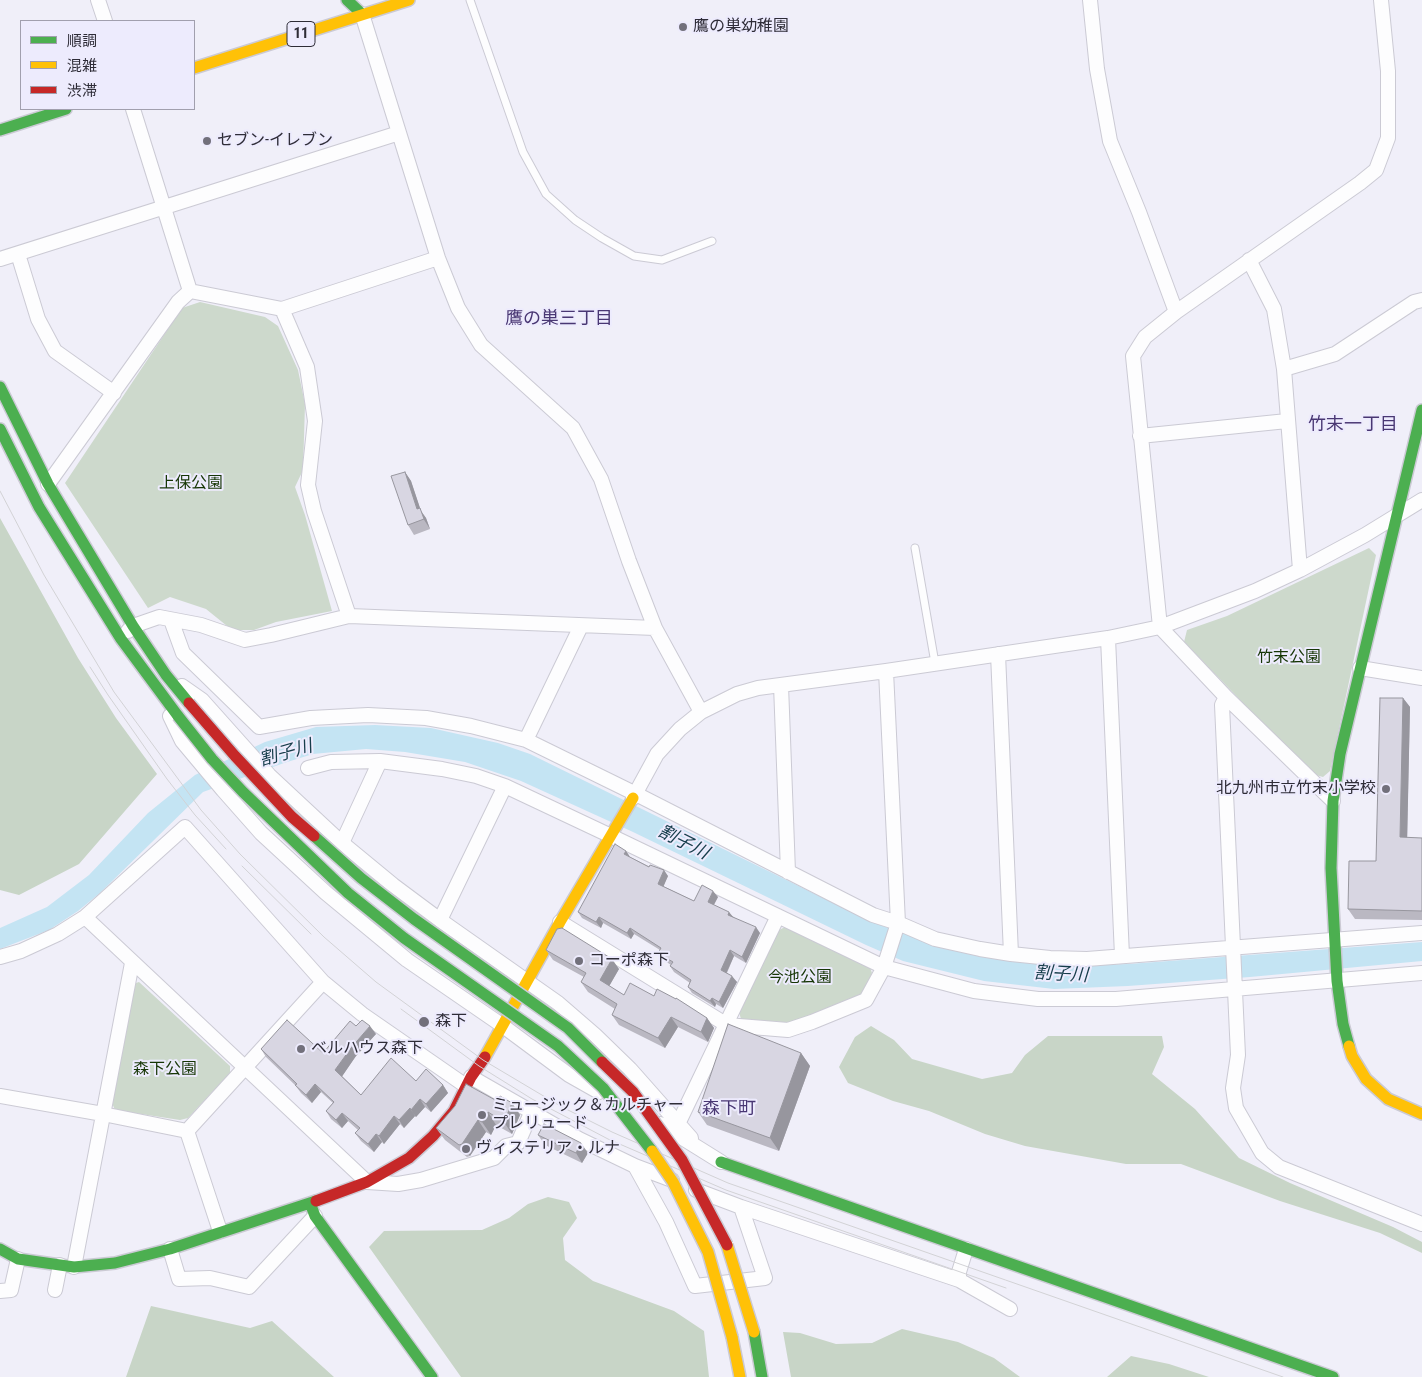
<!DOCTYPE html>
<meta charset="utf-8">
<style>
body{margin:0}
#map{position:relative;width:1422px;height:1377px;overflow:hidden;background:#f0eff9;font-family:"Roboto Condensed","Noto Sans JP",sans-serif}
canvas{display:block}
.legend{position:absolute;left:20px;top:20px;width:175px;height:90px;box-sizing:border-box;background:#edebfd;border:1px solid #a19fae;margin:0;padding:6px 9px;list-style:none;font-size:15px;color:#2e2c37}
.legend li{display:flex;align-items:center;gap:10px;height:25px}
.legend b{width:25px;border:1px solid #a19fae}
</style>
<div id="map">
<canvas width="1422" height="1377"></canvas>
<ul class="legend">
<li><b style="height:6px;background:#4caf50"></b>順調</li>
<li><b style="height:6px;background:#ffc107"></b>混雑</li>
<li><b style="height:6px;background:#c62828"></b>渋滞</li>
</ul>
</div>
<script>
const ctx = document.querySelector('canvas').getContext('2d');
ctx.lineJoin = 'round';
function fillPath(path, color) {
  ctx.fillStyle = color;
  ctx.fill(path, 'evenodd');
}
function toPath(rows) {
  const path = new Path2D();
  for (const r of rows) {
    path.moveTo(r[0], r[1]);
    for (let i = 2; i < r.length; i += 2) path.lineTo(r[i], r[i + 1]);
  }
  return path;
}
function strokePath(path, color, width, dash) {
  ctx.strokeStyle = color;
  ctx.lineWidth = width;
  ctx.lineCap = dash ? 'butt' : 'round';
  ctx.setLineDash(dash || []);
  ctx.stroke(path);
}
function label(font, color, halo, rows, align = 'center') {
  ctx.font = font + ' "Roboto Condensed","Noto Sans JP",sans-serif';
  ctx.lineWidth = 4;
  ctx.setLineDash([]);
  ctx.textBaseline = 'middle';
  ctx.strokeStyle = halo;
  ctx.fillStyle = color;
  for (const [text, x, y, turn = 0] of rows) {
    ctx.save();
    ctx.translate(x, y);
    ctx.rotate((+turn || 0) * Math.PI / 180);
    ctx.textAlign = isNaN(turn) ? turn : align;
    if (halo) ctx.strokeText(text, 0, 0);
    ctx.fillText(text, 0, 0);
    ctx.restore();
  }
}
const green = toPath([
 [200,302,265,317,278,326,298,370,305,404,303,470,295,487,305,515,332,611,276,622,254,630,232,630,206,609,170,597,148,608,65,483,182,308],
 [1369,548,1376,555,1330,771,1323,777,1312,774,1184,642,1187,630,1227,616],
 [785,927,870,967,872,973,864,993,858,997,795,1023,741,1019,739,1012,779,930],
 [139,982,230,1066,230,1073,188,1118,180,1120,115,1110,112,1103,133,984]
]);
const forest = toPath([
 [0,518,78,658,116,718,157,774,79,864,19,895,0,890],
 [871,1026,894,1040,912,1059,982,1079,1012,1073,1025,1055,1048,1036,1162,1036,1164,1047,1152,1074,1195,1109,1239,1158,1290,1183,1393,1227,1422,1242,1422,1253,1380,1233,1280,1201,1181,1164,1126,1164,1025,1146,985,1134,929,1111,893,1101,848,1083,839,1067,855,1037],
 [548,1197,569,1202,577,1218,563,1238,565,1260,593,1281,674,1311,704,1331,709,1377,461,1377,369,1247,384,1231,482,1230,509,1218,528,1204],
 [151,1306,250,1328,272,1321,334,1377,126,1377],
 [902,1329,958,1342,994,1358,1020,1377,791,1377,783,1332,800,1333,836,1344,872,1343],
 [1131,1356,1169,1364,1209,1377,1107,1377]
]);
const water = toPath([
 [375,725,431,728,498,743,530,754,872,922,947,949,1001,960,1060,966,1129,964,1422,942,1422,961,1250,977,1128,986,1054,989,984,981,903,961,866,945,633,832,521,781,465,762,405,752,366,749,313,754,284,763,203,792,100,893,78,911,49,930,0,949,0,928,47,907,89,875,148,813,195,775,265,742,316,727]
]);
const lane = toPath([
 [470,0,523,152,546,194,575,220,602,238,634,256,662,260,712,241],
 [915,548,935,663]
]);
const street = toPath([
 [98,0,105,21],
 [1090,0,1097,69,1110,141,1139,212,1176,312],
 [362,14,438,258,458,308,481,345,573,428,601,479,629,561,655,628,701,712],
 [133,109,190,291],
 [18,254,38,319,55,351,114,393],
 [0,259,399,133],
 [1249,260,1274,309,1284,369,1300,570],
 [190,291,282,309,307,367,315,421,308,485,314,511,349,616],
 [282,309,438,258],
 [1284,369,1335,354,1414,302,1422,300],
 [1140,436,1287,421],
 [48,484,178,302,190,291],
 [171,620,183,653,259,727,311,718,368,715,426,718,471,726,526,740,636,794,873,915,898,923,935,939,980,949,1011,954,1050,958,1087,959,1422,933],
 [128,631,133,626,159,617,201,625,245,640,271,635,349,616,655,628],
 [1108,638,1122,956],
 [998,654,1011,954],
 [1360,668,1422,678],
 [781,685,788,872],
 [182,686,202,700,269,775,342,843,393,885,440,920,558,1003,595,1035,630,1069,691,1138],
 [1226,697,1222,705,1237,1034,1238,1055,1233,1088,1236,1108,1262,1153,1279,1167,1422,1224],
 [170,716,182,741,223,790,261,833,326,893,407,960,503,1026,569,1075,599,1092],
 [526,740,581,626],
 [308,768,331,762,380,761,442,769,476,776,505,786,611,836,884,967,974,991,1038,999,1116,999,1422,973],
 [633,798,657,754,680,729,701,712,737,694,758,688,886,671,1108,638,1160,627,1255,591,1300,570,1365,535,1422,500],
 [1333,801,1226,697,1160,627,1133,356,1145,337,1176,312,1360,183,1376,170,1388,138,1388,71,1381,0],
 [342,843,380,761],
 [85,917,367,1182,398,1184,421,1180,494,1158,506,1146,518,1143,531,1113],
 [440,920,505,786],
 [560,922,727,1025,788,1030,812,1022,866,1000,884,967,898,923,886,671],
 [0,957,21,951,58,934,85,917,185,827,323,982,362,1014,466,1086],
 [471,1077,579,1139,635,1166,672,1180],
 [0,1096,103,1114,187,1131],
 [660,1124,721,1162],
 [678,1124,778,916],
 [635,1166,666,1222,695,1286,765,1278,741,1207],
 [696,1190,741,1207,959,1280,1010,1309],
 [220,1231,187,1131,323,982],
 [170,1249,179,1279,210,1278,249,1287,315,1216],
 [74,1267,132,963],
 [959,1280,959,1272,966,1249],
 [55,1290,60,1265],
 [0,1291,11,1290,18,1259]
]);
const fast = toPath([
 [347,0,362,14],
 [0,130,66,109],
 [0,387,48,484,133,626,166,675,189,703],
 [0,429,39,507,121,639,178,716],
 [1349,1046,1343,1024,1337,981,1331,868,1333,801,1340,754,1422,410],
 [721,1162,1333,1377],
 [310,1203,315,1216,432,1377],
 [0,1249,18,1259,74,1267,115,1263,170,1249,316,1201],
 [754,1332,762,1377]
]);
const slow = toPath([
 [194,68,409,0],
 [1349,1046,1352,1056,1366,1079,1388,1099,1422,1114],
 [485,1057,560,922,633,798],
 [732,1337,740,1377]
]);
const jam = toPath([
 [316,1201,367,1182,409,1158,433,1136,454,1111,471,1077,485,1057]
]);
const tram = toPath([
 [0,491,44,575,114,692,201,810,240,854,324,937,376,982,483,1060,562,1107,612,1132,728,1183,1283,1377],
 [90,667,108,695,167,779,195,815,226,849],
 [242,866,311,934],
 [401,1009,479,1066,532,1099,608,1139,726,1190,1006,1288]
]);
const fastBridge = toPath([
 [178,716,212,759,243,792,348,893,404,938,558,1046,603,1088,652,1151],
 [314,836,361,878,414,919,568,1028,602,1062]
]);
const slowBridge = toPath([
 [652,1151,673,1182,708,1252,732,1337],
 [727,1245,754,1332]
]);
const jamBridge = toPath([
 [189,703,235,756,292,817,314,836],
 [602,1062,633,1092,682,1160,727,1245]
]);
const wall = toPath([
 [405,472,411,481,421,511,426,518,430,529,414,535,408,525],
 [1403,698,1410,707,1407,838,1422,838,1422,920,1355,919,1348,909,1376,861],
 [626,851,630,857,668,876,663,886,694,901,718,897,714,905,760,933,746,963,734,956,727,973,737,982,723,1008,716,1004,715,1007,692,993,688,987,690,983,674,972,670,966,671,965,662,959,658,953,660,950,634,934,631,939,603,923,601,928,582,918,578,912],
 [546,950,619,969,609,986,624,995,654,996,707,1018,714,1028,708,1042,678,1027,665,1048,619,1025,612,1015,615,1009,588,992,581,982,584,977,553,960],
 [356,1026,376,1034,356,1056,342,1076,361,1095,416,1081,443,1085,448,1093,431,1112,425,1107,416,1117,415,1116,404,1128,400,1124,384,1144,382,1142,374,1152,361,1141,355,1133,358,1130,348,1121,342,1128,331,1119,326,1111,333,1103,321,1092,312,1103,301,1093,295,1085,266,1057,261,1049,323,1053],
 [801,1053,810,1066,779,1151,707,1125,698,1112],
 [497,1101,512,1103,520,1115,512,1134,496,1125,491,1135,486,1132,470,1156,467,1157,445,1140,436,1128],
 [538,1135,588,1153,582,1163,545,1145]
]);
const shadedWall = toPath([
 [405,472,411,481,421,511,426,518,430,529,417,509],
 [1403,698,1410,707,1407,847,1400,837],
 [626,851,630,857,624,854],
 [664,870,668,876,662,890,658,884],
 [713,891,718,897,712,908,708,902],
 [729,912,734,918,728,915],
 [599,917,603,923,601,928,596,922],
 [756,927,760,933,746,963,742,957],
 [630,928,634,934,631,939,627,933],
 [730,950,734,956,725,976,721,970],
 [612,959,619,969,607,990,600,980],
 [732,976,737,982,723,1008,719,1002],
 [712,998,716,1004,715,1007,710,1001],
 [671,1017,678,1027,665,1048,658,1038],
 [707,1018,714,1028,708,1042,701,1032],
 [370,1026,376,1034,356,1056,341,1078,335,1070,351,1048],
 [801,1053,810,1066,779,1151,770,1138],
 [315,1084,321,1092,312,1103,306,1095],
 [443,1085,448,1093,431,1112,426,1104],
 [420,1099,425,1107,416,1117,411,1110],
 [512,1103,520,1115,512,1134,504,1122],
 [410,1108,415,1116,404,1128,399,1120],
 [488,1112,496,1125,491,1135,482,1122],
 [342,1113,348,1121,342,1128,336,1120],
 [394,1116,400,1124,384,1144,379,1136],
 [478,1120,486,1132,470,1156,462,1144],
 [376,1134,382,1142,374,1152,368,1144],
 [581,1143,588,1153,582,1163,576,1153]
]);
const building = toPath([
 [405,472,417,509,420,508,424,519,408,525,391,476,405,472],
 [1380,698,1403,698,1400,837,1422,838,1422,911,1348,909,1349,861,1376,861,1380,698],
 [615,844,626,851,624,854,649,867,650,865,664,870,658,884,694,901,702,885,713,891,708,902,729,912,728,915,756,927,742,957,730,950,721,970,732,976,719,1002,712,998,710,1001,688,987,691,980,670,966,673,962,658,953,661,948,630,928,627,933,599,917,596,922,578,912,615,844],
 [562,928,612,959,600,980,624,995,630,983,654,996,657,989,676,999,676,998,707,1018,701,1032,671,1017,658,1038,612,1015,617,1004,581,982,586,973,546,950,557,929,562,928],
 [287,1020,323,1053,350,1021,356,1026,362,1020,370,1026,351,1048,335,1070,361,1095,391,1058,416,1081,426,1069,443,1085,426,1104,420,1099,411,1110,410,1108,399,1120,394,1116,379,1136,376,1134,368,1144,355,1133,360,1128,342,1113,336,1120,326,1111,334,1102,315,1084,306,1095,295,1085,297,1084,261,1049,287,1020],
 [728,1024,801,1053,770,1138,698,1112,728,1024],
 [466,1084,497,1101,500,1096,512,1103,504,1122,488,1112,482,1122,478,1120,462,1144,459,1145,436,1128,455,1106,466,1084],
 [544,1124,581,1143,576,1153,538,1135,544,1124]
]);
const markers = [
 [683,27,5,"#72707b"],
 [207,141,5,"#72707b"],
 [1386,789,5,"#72707b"],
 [579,961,5,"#72707b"],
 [424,1022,6,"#72707b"],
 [301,1049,5,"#72707b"],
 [482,1115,5,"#72707b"],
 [466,1149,5,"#72707b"]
];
const shields = [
 [301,34,28]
];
const shieldNames = [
 ["11",301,34]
];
const poiNames = [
 ["鷹の巣幼稚園",693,27],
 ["セブン-イレブン",217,141],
 ["北九州市立竹末小学校",1376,789,"right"],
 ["コーポ森下",589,961],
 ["森下",435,1022],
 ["ベルハウス森下",311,1049],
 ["ミュージック＆カルチャー",492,1106],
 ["プレリュード",492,1124],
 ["ヴィステリア・ルナ",476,1149]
];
const parkNames = [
 ["上保公園",191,484],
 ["竹末公園",1289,658],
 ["今池公園",800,978],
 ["森下公園",165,1070]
];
const neighbourhoodNames = [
 ["鷹の巣三丁目",559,319],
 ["竹末一丁目",1353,425],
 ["森下町",729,1109]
];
const waterNames = [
 ["割子川",286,754,-16],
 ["割子川",683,843,27],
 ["割子川",1061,975,3]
];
fillPath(green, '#cdd9cc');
fillPath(forest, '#c8d5c7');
fillPath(water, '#c4e4f3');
strokePath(lane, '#cbcad4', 9);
strokePath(street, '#cbcad4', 16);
strokePath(fast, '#cbcad4', 14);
strokePath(slow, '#cbcad4', 14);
strokePath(jam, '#cbcad4', 14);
strokePath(lane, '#fdfdfe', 7);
strokePath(street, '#fdfdfe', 14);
strokePath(fast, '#4caf50', 11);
strokePath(slow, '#ffc107', 11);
strokePath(jam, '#c62828', 11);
strokePath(tram, '#d2d2d5', 1);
strokePath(fastBridge, '#cbcad4', 14, []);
strokePath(slowBridge, '#cbcad4', 14, []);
strokePath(jamBridge, '#cbcad4', 14, []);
strokePath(fastBridge, '#4caf50', 11);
strokePath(slowBridge, '#ffc107', 11);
strokePath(jamBridge, '#c62828', 11);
fillPath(wall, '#bab8c2');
fillPath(shadedWall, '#97969e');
fillPath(building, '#d8d6e2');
strokePath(building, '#97969e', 1);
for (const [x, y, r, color] of markers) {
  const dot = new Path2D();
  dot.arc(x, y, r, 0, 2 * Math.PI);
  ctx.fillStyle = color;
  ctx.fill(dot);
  strokePath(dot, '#edebfd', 2);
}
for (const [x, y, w] of shields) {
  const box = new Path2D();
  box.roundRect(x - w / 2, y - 12.5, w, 25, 4);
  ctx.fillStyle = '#edebfd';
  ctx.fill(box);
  strokePath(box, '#2e2c37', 1);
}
label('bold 15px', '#2e2c37', null, shieldNames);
label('16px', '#2e2c37', '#edebfd', poiNames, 'left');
label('16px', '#163605', '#edebfd', parkNames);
label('18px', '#493773', '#edebfd', neighbourhoodNames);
label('italic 18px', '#163d4b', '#edebfd', waterNames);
</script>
